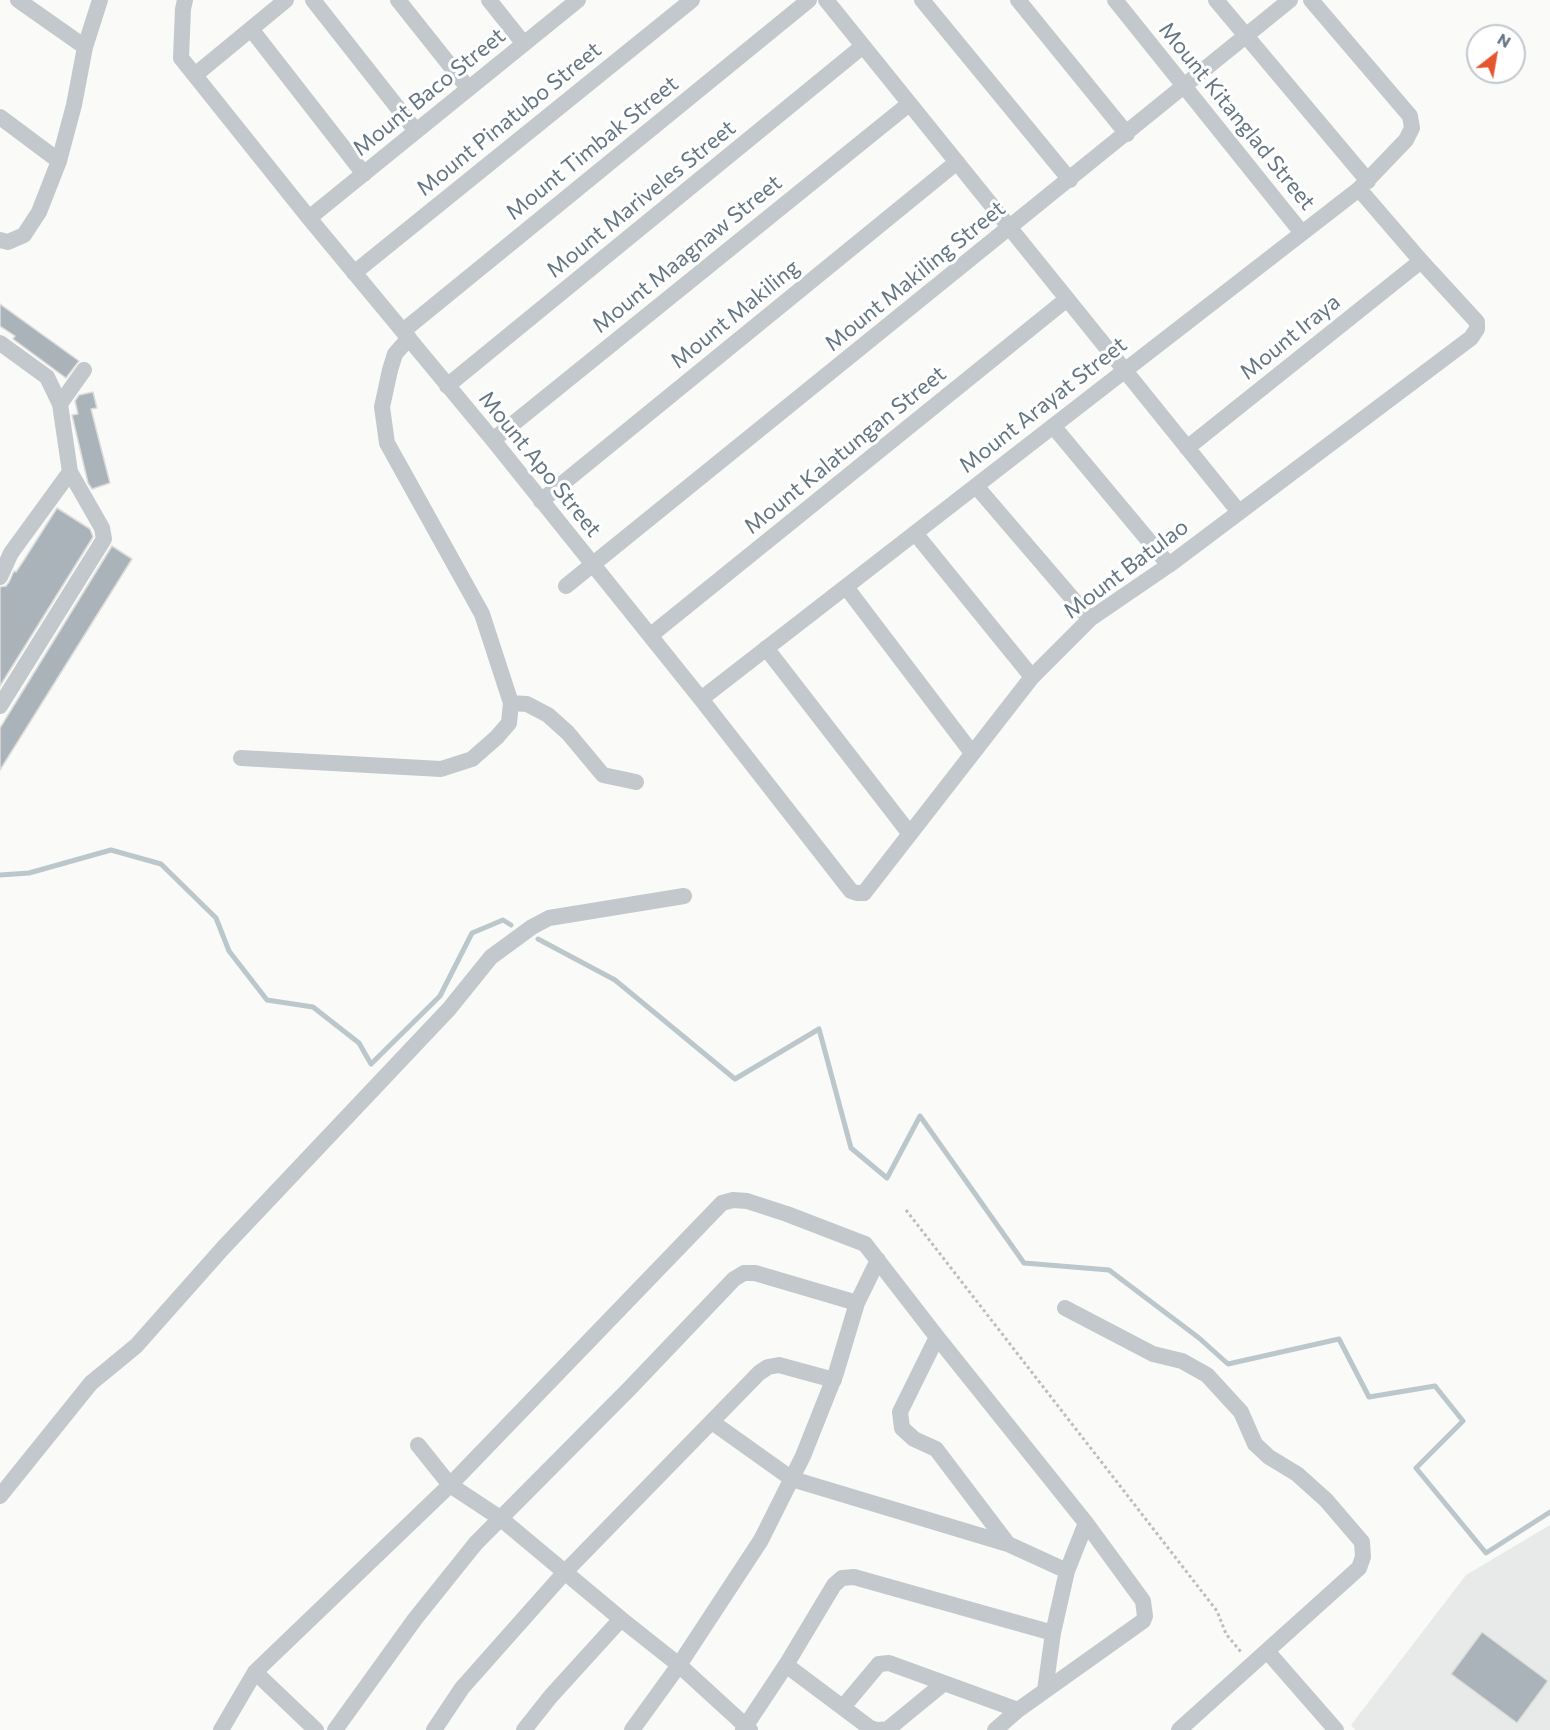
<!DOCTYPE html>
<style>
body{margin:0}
#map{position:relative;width:1550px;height:1730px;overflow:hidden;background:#fafaf8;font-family:Commissioner,sans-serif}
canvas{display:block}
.north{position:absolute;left:1466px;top:24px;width:60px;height:60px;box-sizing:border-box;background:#fff;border:2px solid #c1c8cd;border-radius:50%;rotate:31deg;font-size:16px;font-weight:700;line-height:24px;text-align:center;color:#657683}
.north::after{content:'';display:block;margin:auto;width:21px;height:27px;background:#e4572e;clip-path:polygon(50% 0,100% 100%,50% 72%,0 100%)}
</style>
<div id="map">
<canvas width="1550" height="1730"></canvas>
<div class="north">N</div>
</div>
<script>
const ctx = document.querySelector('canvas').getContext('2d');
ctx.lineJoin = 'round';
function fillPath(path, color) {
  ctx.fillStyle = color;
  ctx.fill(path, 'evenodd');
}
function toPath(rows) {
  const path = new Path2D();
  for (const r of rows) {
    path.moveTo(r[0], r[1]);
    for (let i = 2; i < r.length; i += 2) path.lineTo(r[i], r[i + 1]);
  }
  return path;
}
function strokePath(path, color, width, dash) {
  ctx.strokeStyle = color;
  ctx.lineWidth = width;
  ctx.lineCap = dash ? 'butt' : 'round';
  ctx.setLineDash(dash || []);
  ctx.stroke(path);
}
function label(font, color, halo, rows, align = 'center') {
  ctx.font = font + ' Commissioner,sans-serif';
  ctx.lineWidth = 6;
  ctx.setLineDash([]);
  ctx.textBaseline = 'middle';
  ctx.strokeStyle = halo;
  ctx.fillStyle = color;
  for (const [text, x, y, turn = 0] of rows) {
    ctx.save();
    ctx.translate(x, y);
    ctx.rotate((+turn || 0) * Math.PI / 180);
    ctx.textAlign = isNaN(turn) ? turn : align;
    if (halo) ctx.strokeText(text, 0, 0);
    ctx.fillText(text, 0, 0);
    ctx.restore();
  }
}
const built = toPath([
 [1550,1525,1550,1730,1355,1730,1351,1725,1466,1575]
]);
const stream = toPath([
 [0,875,29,873,111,850,161,864,216,918,229,951,267,1000,313,1007,359,1043,371,1064,440,996,472,933,503,920,511,925],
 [538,939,615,980,735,1079,819,1029,851,1148,887,1178,920,1116,1024,1263,1109,1270,1199,1338,1228,1364,1339,1339,1369,1397,1435,1386,1463,1421,1416,1468,1486,1553,1550,1512]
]);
const building = toPath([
 [0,304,79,361,66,378,13,339,15,336,0,326,0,304],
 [93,392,97,408,91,409,110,483,92,489,88,483,72,415,78,414,75,401,79,395,93,392],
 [57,508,90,529,93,537,0,686,0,587,6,586,9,582,14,571,16,572,24,560,57,508],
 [112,546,132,559,0,770,0,728,112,546],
 [1482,1632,1548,1681,1517,1723,1451,1674,1482,1632]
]);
const path = toPath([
 [906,1210,1217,1611,1226,1634,1241,1652]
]);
const street = toPath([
 [18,0,85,47],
 [185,0,183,9,181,58,309,218,493,440,701,699,851,891,857,893,864,893,1032,677,1090,619,1169,565,1471,338,1477,329,1477,322,1421,261,1359,189],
 [313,0,416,131],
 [398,0,468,88],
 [489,0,524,44],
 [826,0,1239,512],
 [922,0,1070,180],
 [1018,0,1127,134],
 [1115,0,1302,233],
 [1216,0,1368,181],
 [251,29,364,174],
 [195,75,286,0],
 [0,117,59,161],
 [309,218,578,0],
 [0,240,8,242,24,235,39,212,59,161,74,105,85,47,100,0],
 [354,273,692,0],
 [403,331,809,0],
 [0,343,47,377,60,404],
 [447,386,863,46],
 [1053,426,1169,565],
 [493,440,909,104],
 [1187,448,1421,261],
 [976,486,1090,619],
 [541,501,957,162],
 [915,533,1032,677],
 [0,577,11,553,70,472],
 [566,586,1290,0],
 [846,587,972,753],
 [651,635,1067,299],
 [766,648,910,834],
 [701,699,1359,189,1406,140,1412,128,1410,116,1311,0],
 [511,703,527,704,548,715,568,733,603,775,636,782],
 [0,706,104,539,102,528,70,472,60,404,84,370],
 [241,758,441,769,472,759,497,737,509,723,511,703,482,614,387,443,382,407,390,370,395,354,409,338],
 [1065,1308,1153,1354,1182,1361,1207,1375,1241,1412,1255,1444,1269,1457,1297,1474,1326,1500,1362,1542,1363,1557,1359,1568,1179,1730],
 [937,1337,900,1412,902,1428,914,1439,936,1449,1008,1544],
 [712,1422,792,1479,1008,1544,1067,1571],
 [418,1445,450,1485,500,1518,621,1619,679,1665,750,1730],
 [0,1496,91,1383,136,1346,223,1248,449,1009,491,957,532,927,549,918,684,896],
 [1267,1651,1336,1730],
 [786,1665,870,1728,877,1730],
 [255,1672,316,1730],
 [1045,1690,1053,1633,1067,1571,1086,1523],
 [843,1707,879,1664,889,1663,944,1683],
 [221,1730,255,1672,450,1485,722,1203,733,1200,747,1201,787,1214,865,1244,937,1337,1086,1523,1143,1601,1145,1616,1143,1621,1018,1710,995,1730],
 [335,1730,415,1619,476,1543,630,1388,734,1279,744,1273,755,1273,857,1303],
 [434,1730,462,1688,565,1572,759,1373,768,1367,779,1365,834,1380],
 [524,1730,551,1696,621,1619],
 [632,1730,679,1665,761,1540,803,1456,836,1373,857,1303,878,1260],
 [743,1730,786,1665,834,1585,842,1578,854,1577,1053,1633],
 [879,1730,888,1729,944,1683,1018,1710]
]);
const streetNames = [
 ["Mount Baco Street",429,92,-39],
 ["Mount Kitanglad Street",1237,116,51],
 ["Mount Pinatubo Street",509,119,-39],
 ["Mount Timbak Street",592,148,-39],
 ["Mount Mariveles Street",641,199,-39],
 ["Mount Maagnaw Street",687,254,-39],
 ["Mount Makiling Street",915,276,-39],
 ["Mount Makiling",735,314,-39],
 ["Mount Iraya",1290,337,-39],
 ["Mount Arayat Street",1043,405,-38],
 ["Mount Kalatungan Street",845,450,-39],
 ["Mount Apo Street",540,464,51],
 ["Mount Batulao",1126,569,-37]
];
fillPath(built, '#e8e9e9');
strokePath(stream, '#bbc7cb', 5);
fillPath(building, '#aab3b9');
strokePath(building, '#dcdcda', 1.5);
strokePath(path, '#bbbfc2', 3, [3, 3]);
strokePath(street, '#c3c8cc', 16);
label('22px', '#657683', '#fff', streetNames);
</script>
